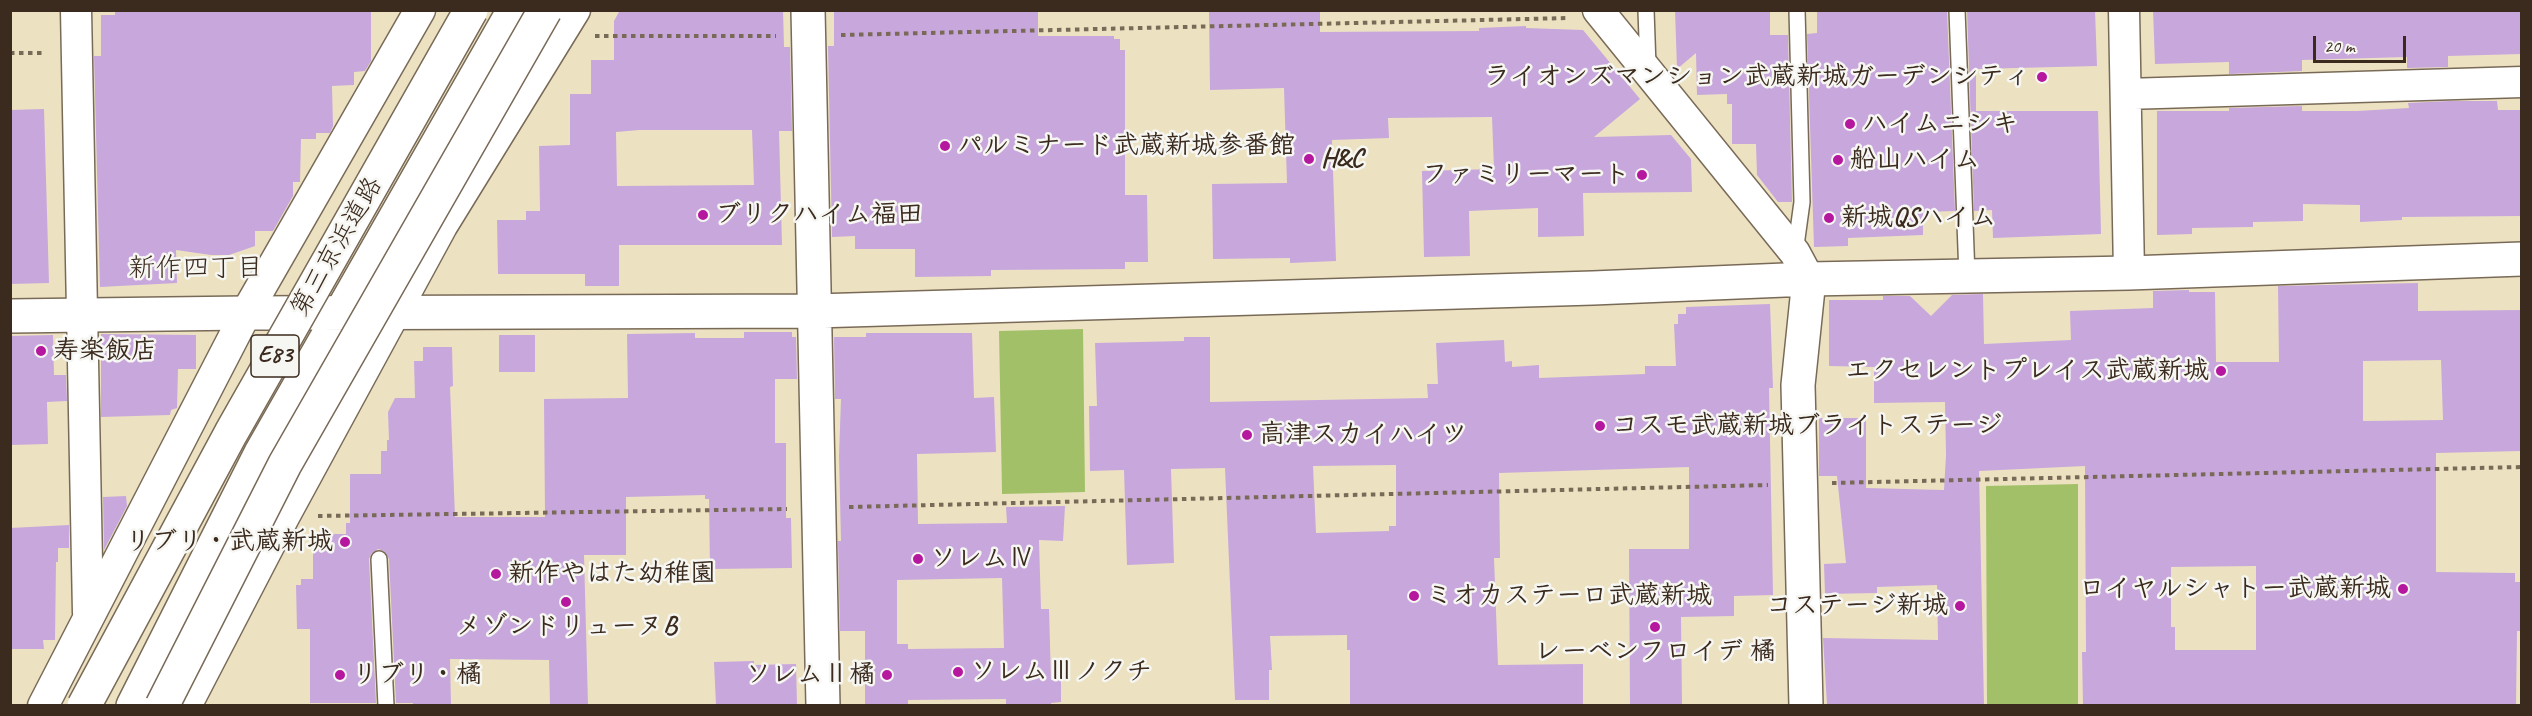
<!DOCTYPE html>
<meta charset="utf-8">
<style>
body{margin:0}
#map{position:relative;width:2532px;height:716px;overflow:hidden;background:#ece2c2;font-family:Caveat,sans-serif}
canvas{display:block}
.frame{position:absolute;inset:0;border:12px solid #3b2a1e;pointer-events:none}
.scale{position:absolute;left:2313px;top:36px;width:93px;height:27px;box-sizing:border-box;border:3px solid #3b2a1e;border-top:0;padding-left:8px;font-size:18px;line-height:21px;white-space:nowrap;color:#3b2a1e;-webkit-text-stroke:4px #f6f6f2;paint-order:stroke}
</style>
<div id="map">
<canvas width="2532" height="716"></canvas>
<div class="frame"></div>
<div class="scale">20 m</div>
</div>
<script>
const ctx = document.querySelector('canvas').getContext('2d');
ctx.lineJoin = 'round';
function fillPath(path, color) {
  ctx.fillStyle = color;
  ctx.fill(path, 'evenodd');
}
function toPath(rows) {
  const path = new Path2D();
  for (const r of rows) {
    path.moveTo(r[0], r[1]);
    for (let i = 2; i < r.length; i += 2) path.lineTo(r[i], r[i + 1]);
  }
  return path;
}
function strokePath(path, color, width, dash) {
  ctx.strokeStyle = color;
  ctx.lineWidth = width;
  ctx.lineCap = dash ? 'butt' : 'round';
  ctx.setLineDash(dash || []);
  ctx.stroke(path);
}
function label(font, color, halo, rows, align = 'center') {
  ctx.font = font + ' Caveat,"Klee One",sans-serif';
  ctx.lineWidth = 5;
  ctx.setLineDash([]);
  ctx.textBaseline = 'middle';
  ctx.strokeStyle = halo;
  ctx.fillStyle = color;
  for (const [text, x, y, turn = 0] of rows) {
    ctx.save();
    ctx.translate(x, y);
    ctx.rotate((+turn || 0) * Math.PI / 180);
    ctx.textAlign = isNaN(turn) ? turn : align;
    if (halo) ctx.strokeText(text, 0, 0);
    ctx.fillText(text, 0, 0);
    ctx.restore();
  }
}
const green = toPath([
 [1083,329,1085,492,1002,494,999,331],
 [2078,484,2078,705,1987,705,1986,486]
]);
const building = toPath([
 [115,10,371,10,371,61,365,71,354,72,354,85,332,86,333,126,330,133,316,133,316,139,301,139,300,182,293,182,293,196,273,231,255,231,255,246,229,255,211,255,176,250,177,283,100,287,94,56,101,56,101,15,115,15],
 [620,10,783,10,784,47,790,47,792,131,779,131,782,245,619,245,619,286,585,286,585,274,498,274,497,220,526,220,526,211,540,211,539,146,570,145,570,94,591,94,591,60,614,60,614,21],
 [639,130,752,130,754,185,617,186,616,132],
 [834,10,1038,10,1038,36,1114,36,1114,39,1120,39,1120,50,1125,50,1125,195,1147,195,1148,262,1125,262,1125,269,991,270,991,276,915,277,915,249,855,249,855,236,832,237,828,46,834,46],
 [1209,10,1320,10,1320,32,1479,31,1479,28,1526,26,1526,28,1583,30,1640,99,1594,137,1671,135,1691,159,1692,192,1583,193,1584,236,1538,237,1538,208,1469,211,1470,256,1424,257,1422,171,1494,169,1492,117,1388,118,1389,138,1332,140,1336,261,1290,263,1290,258,1213,259,1212,184,1287,183,1284,88,1210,90],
 [1675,10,1770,10,1770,35,1788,35,1792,202,1778,202,1757,175,1756,144,1732,144,1732,104,1727,104,1727,94,1697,95,1696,53,1677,69],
 [1817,10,1947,10,1955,211,1923,212,1923,235,1848,238,1848,246,1814,247,1807,34,1817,33],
 [1967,10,2095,10,2097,66,1976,69,1976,111,2098,111,2101,234,1993,238,1992,210,1974,211],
 [2153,10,2522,10,2522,54,2448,56,2448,67,2407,68,2407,57,2302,60,2302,71,2229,74,2229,62,2155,64],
 [2449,101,2497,101,2498,110,2522,110,2522,216,2402,217,2402,220,2360,222,2360,205,2303,204,2303,221,2253,222,2253,227,2192,228,2192,234,2157,235,2157,111,2229,111,2229,108,2302,106,2302,111,2357,111,2409,108,2408,103],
 [44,109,49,283,10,284,10,110],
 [2418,283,2418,311,2522,310,2522,451,2436,453,2436,572,2515,573,2515,582,2522,582,2522,631,2517,631,2516,705,2083,705,2082,652,2086,652,2085,466,1979,471,1984,705,1827,705,1823,638,1938,640,1937,585,1877,587,1877,593,1825,594,1824,564,1846,563,1837,476,1819,476,1819,418,1866,418,1866,488,1944,490,1946,455,1945,402,1874,403,1874,367,1829,366,1829,300,1883,300,1883,296,1910,296,1931,316,1952,295,1983,294,1984,344,2071,340,2070,311,2153,308,2153,291,2189,290,2189,292,2215,292,2216,362,2279,362,2278,286],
 [2441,360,2443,420,2363,421,2363,361],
 [2256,566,2256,650,2175,650,2175,627,2171,627,2171,567],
 [1770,304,1773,388,1769,388,1773,595,1734,596,1734,616,1681,617,1682,705,1630,705,1629,549,1689,549,1689,467,1499,473,1500,558,1494,558,1498,665,1583,664,1583,705,1350,705,1350,650,1347,650,1347,635,1270,636,1272,670,1269,670,1269,700,1235,700,1225,468,1171,469,1174,563,1127,565,1124,470,1090,471,1089,406,1097,406,1095,343,1184,341,1184,337,1210,337,1210,402,1428,398,1427,384,1438,384,1436,343,1504,340,1505,362,1512,361,1512,367,1539,365,1539,378,1645,374,1645,366,1676,366,1674,324,1678,324,1678,314,1686,314,1686,307],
 [1396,465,1396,526,1389,526,1389,531,1316,533,1313,466],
 [744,332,792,332,792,337,796,337,797,379,775,379,775,443,786,443,786,518,791,518,792,568,710,569,709,499,705,499,705,495,626,497,626,555,584,555,588,705,550,705,549,660,450,659,451,705,413,705,413,703,396,703,389,559,384,551,378,549,371,554,369,559,376,703,310,703,310,629,297,629,296,585,301,585,301,579,313,579,313,549,322,549,322,534,346,534,346,523,350,523,350,474,381,474,381,451,387,451,387,440,389,440,388,412,395,398,415,398,414,361,423,361,423,347,452,347,453,386,450,387,455,517,545,517,544,399,628,398,627,334,695,333,695,338,744,338],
 [866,333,972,333,974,398,994,397,996,452,917,454,918,524,1007,523,1006,507,1065,506,1063,541,1039,540,1041,609,1049,609,1051,680,1061,680,1061,702,1051,703,1051,705,1006,705,1006,699,908,700,908,705,865,705,865,631,840,631,838,541,841,541,839,456,841,399,835,399,834,337,866,337],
 [1002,578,1004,648,908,649,908,644,897,644,897,580],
 [101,334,196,335,196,369,178,369,177,408,171,410,170,415,101,417],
 [53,335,54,375,66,375,67,401,47,402,48,444,10,445,10,336],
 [499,335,535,335,535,372,499,372],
 [126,496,127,506,104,550,103,497],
 [69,525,69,548,58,548,58,562,56,562,55,640,43,640,44,649,10,649,10,528],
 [754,661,754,665,796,664,797,705,716,705,714,662]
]);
const path = toPath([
 [841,35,1568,18],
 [595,36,776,36],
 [10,53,46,53],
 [1832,483,2522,467],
 [849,507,1768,485],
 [318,516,787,509]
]);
const service = toPath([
 [1646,10,1648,67],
 [1957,10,1967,276],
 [1795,253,1802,202,1797,10],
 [379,559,386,706]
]);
const minor = toPath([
 [76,10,88,613],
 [1598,10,1795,253,1809,279],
 [2124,10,2129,273],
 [2126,94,2522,82],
 [43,706,246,313,420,10],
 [186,706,284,517,442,226,575,10]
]);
const tertiary = toPath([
 [808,10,823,706],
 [10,316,246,313,815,311,1593,288,1809,279,2129,273,2522,259],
 [133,706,261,453,514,10],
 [1806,706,1798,385,1809,279]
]);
const motorwayBridge = toPath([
 [84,706,231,433,471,10],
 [162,706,285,464,545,10]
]);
const markers = [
 [2042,77,6,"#b5179e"],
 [1850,124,6,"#b5179e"],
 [945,146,6,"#b5179e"],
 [1309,159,6,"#b5179e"],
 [1838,160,6,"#b5179e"],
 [1642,175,6,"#b5179e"],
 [703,215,6,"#b5179e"],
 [1829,218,6,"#b5179e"],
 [41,351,6,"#b5179e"],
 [2221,371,6,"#b5179e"],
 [1600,426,6,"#b5179e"],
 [1247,435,6,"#b5179e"],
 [345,542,6,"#b5179e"],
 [918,559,6,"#b5179e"],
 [496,574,6,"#b5179e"],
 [2403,589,6,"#b5179e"],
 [1414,596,6,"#b5179e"],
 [566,602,6,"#b5179e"],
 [1960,606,6,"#b5179e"],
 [1655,627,6,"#b5179e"],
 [958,672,6,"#b5179e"],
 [340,675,6,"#b5179e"],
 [887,675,6,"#b5179e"]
];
const shields = [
 [275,356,48]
];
const shieldNames = [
 ["E83",275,356]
];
const poiNames = [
 ["ライオンズマンション武蔵新城ガーデンシティ",2030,77,"right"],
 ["ハイムニシキ",1862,124],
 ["パルミナード武蔵新城参番館",957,146],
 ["H&C",1321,159],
 ["船山ハイム",1850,160],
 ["ファミリーマート",1630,175,"right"],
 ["ブリクハイム福田",715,215],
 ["新城QSハイム",1841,218],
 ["寿楽飯店",53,351],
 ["エクセレントプレイス武蔵新城",2209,371,"right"],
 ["コスモ武蔵新城ブライトステージ",1612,426],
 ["高津スカイハイツ",1259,435],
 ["リブリ・武蔵新城",333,542,"right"],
 ["ソレムⅣ",930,559],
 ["新作やはた幼稚園",508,574],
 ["ロイヤルシャトー武蔵新城",2391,589,"right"],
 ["ミオカステーロ武蔵新城",1426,596],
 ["コステージ新城",1948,606,"right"],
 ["メゾンドリューヌB",566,627,"center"],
 ["レーベンフロイデ 橘",1655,652,"center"],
 ["ソレムⅢノクチ",970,672],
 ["リブリ・橘",352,675],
 ["ソレムⅡ橘",875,675,"right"]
];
const streetNames = [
 ["第三京浜道路",337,247,-60]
];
const neighbourhoodNames = [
 ["新作四丁目",196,269]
];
fillPath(green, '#a2c068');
fillPath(building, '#c8a7dd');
strokePath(service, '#796a57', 18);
strokePath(minor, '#796a57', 33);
strokePath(tertiary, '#796a57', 36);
strokePath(path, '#796a57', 4, [4.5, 4.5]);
strokePath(service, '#fff', 15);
strokePath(minor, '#fff', 30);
strokePath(tertiary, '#fff', 33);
strokePath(motorwayBridge, '#796a57', 36, []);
strokePath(motorwayBridge, '#fff', 33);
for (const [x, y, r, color] of markers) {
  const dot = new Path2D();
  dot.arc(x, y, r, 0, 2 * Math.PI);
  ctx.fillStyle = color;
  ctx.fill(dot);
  strokePath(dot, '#f6f6f2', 2);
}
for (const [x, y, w] of shields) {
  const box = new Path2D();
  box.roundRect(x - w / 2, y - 21, w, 42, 4.5);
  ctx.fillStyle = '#f6f6f2';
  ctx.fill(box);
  strokePath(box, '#3b2a1e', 1.5);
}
label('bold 24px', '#3b2a1e', null, shieldNames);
label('bold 26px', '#3b2a1e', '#f6f6f2', poiNames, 'left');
label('26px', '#3b2a1e', '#f6f6f2', streetNames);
label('27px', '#3b2a1e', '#f6f6f2', neighbourhoodNames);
</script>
